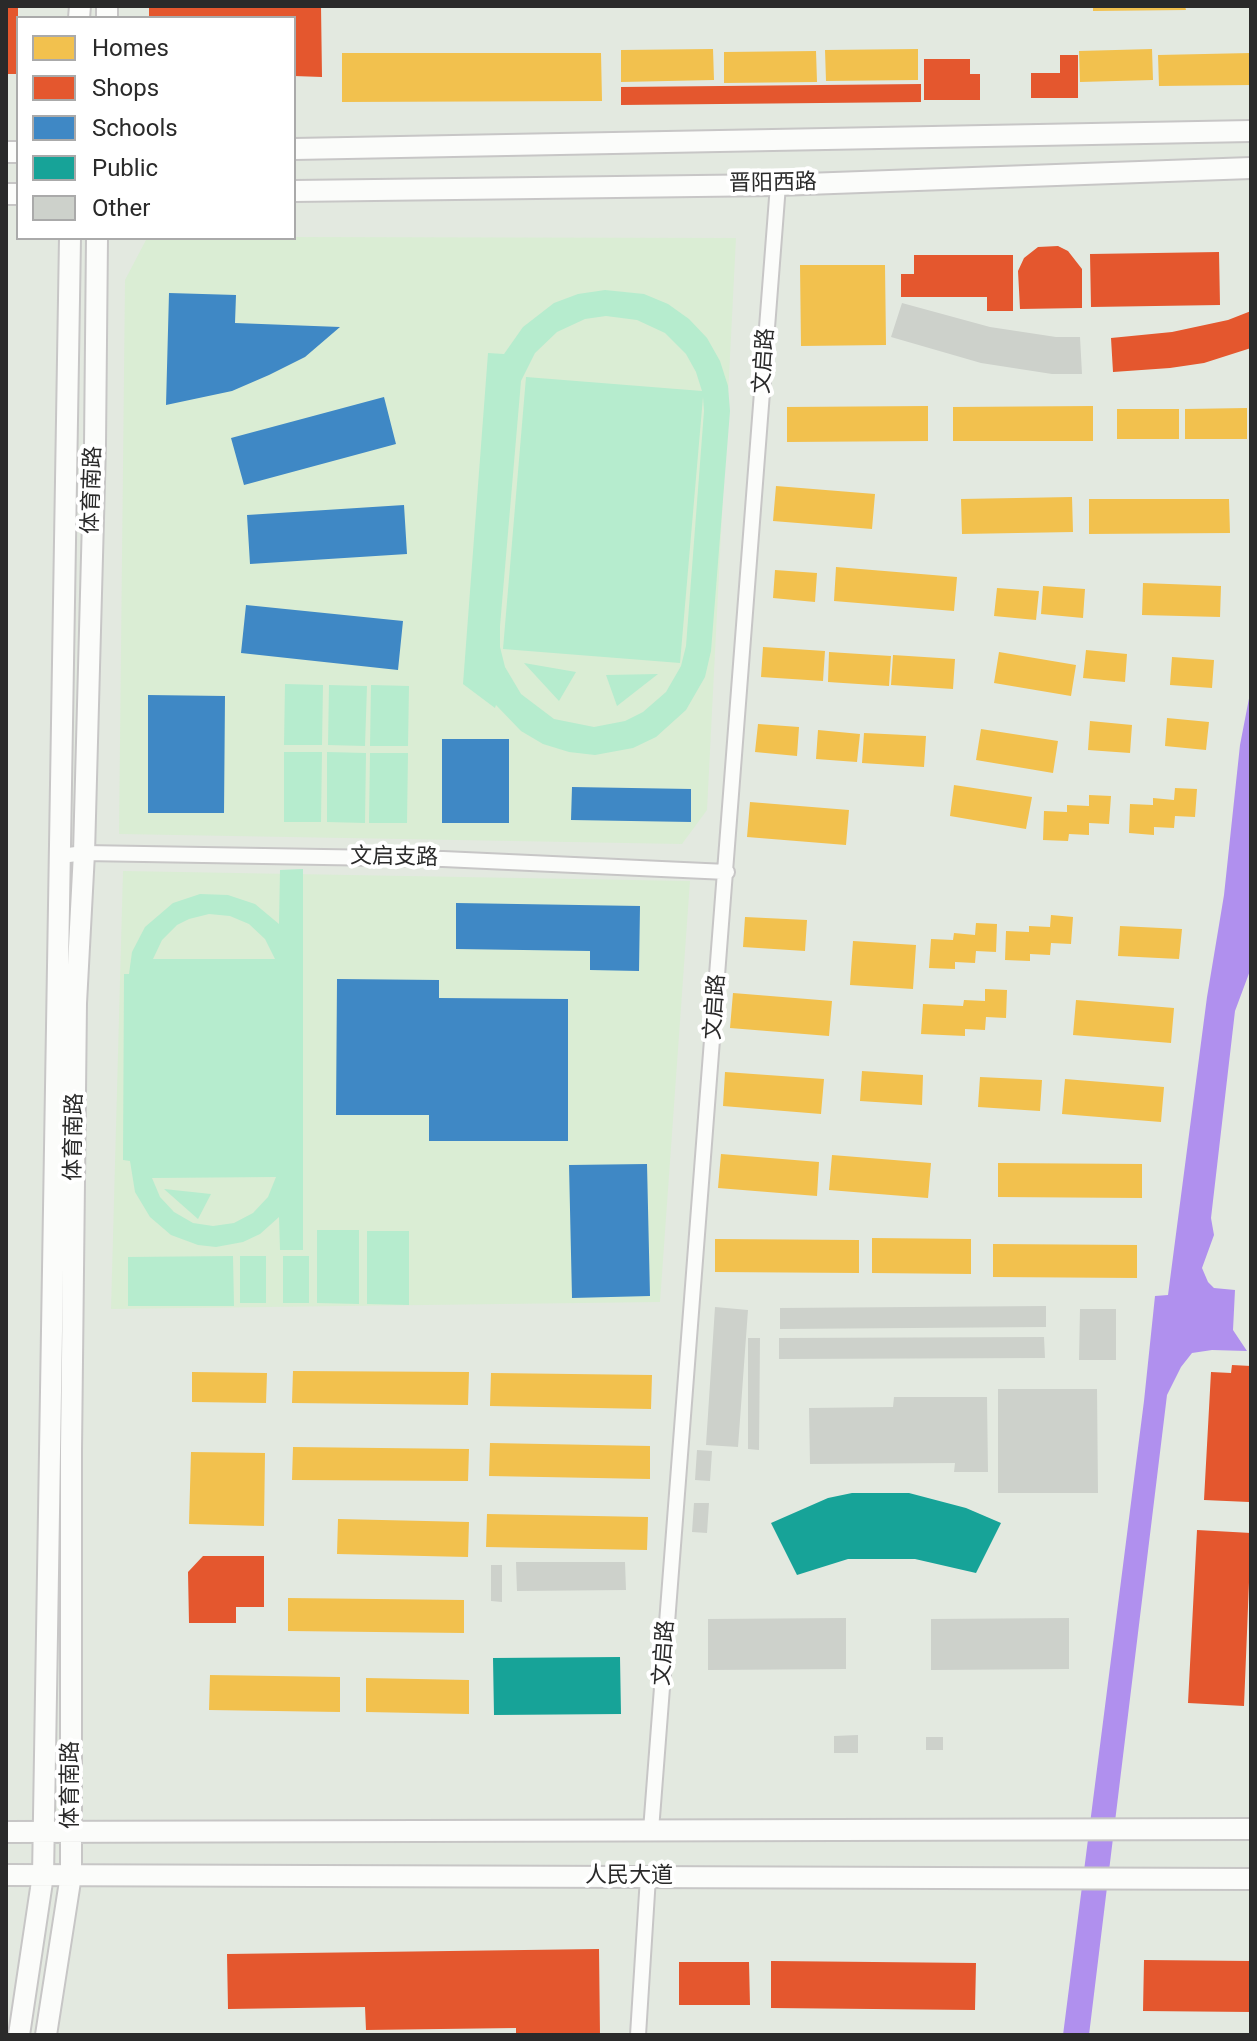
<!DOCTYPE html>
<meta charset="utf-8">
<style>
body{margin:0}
#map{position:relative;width:1257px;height:2041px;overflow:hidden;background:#e3e9e0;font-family:Roboto,sans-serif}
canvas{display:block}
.frame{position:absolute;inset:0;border:8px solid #2a2a2a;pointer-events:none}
.legend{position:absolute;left:16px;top:16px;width:280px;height:224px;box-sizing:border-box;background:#fff;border:2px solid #aaa;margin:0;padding:10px 14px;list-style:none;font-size:24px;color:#2a2a2a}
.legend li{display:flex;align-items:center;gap:16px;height:40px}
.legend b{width:40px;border:2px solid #aaa}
</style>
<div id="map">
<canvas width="1257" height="2041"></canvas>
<div class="frame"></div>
<ul class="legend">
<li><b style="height:22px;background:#f2c14e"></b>Homes</li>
<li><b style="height:22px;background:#e4572e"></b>Shops</li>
<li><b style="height:22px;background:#3f88c5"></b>Schools</li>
<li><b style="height:22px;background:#17a398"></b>Public</li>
<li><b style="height:22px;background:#cdd1cb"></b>Other</li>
</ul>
</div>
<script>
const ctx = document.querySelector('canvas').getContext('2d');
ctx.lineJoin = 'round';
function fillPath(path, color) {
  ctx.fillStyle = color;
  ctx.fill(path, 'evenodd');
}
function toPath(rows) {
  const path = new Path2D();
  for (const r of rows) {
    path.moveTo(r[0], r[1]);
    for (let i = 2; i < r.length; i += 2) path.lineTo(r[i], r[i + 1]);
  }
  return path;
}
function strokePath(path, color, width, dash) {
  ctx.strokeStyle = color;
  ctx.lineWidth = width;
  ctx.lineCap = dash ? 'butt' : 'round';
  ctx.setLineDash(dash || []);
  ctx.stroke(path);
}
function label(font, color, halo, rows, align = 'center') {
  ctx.font = font + ' Roboto,"Noto Sans SC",sans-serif';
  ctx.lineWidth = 8;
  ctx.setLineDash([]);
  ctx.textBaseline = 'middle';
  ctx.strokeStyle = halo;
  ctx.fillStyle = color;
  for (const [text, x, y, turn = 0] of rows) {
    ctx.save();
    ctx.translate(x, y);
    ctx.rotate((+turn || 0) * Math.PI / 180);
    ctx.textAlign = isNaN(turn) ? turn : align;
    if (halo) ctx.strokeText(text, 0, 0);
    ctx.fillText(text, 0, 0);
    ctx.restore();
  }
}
const education = toPath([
 [294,237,736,238,707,810,682,844,119,834,125,280,147,238],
 [123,871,690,881,660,1302,111,1309]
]);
const pitch = toPath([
 [605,290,644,294,668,304,689,319,707,338,720,361,728,386,730,411,711,651,705,677,686,710,656,737,633,748,595,755,569,752,543,744,521,731,496,705,495,708,463,684,488,353,504,354,523,327,554,303,578,294],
 [606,316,637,320,665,333,686,354,696,372,702,391,526,377,503,649,680,663,703,397,704,411,686,646,681,666,666,692,643,712,625,721,594,727,554,719,521,694,505,667,500,647,500,626,521,381,535,353,557,332,585,319],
 [524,663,576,672,559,701],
 [658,674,617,706,606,675],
 [285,684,323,685,322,745,284,745],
 [329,685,367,686,365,746,328,745],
 [371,685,409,686,408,746,370,746],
 [284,752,322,752,321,822,284,822],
 [327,752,366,753,365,823,327,822],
 [370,753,408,753,407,823,369,823],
 [303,869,303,1250,280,1250,279,1217,260,1234,243,1242,216,1247,198,1245,171,1235,150,1217,135,1192,130,1161,123,1160,124,974,129,974,132,952,145,927,173,903,200,894,228,895,255,904,279,924,280,870],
 [209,914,230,916,249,924,265,939,275,959,153,959,162,940,177,925,189,919],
 [276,1177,268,1197,253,1213,234,1223,213,1226,193,1223,174,1212,160,1197,152,1178],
 [164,1189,211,1194,198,1219],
 [317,1230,359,1230,359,1304,317,1303],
 [367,1231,409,1231,409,1305,367,1304],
 [233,1256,234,1306,128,1306,128,1257],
 [240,1256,266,1256,266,1303,240,1303],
 [283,1256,309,1256,309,1303,283,1303]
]);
const water = toPath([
 [1251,688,1251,968,1235,1011,1211,1218,1214,1235,1202,1268,1208,1282,1214,1288,1235,1290,1233,1330,1247,1351,1212,1350,1192,1353,1181,1367,1167,1395,1089,2035,1063,2035,1144,1401,1155,1296,1168,1295,1207,997,1224,895,1240,745]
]);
const homes = toPath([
 [1093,6,1185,6,1186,10,1093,11],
 [713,49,714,80,621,82,621,50],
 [918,49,918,80,826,81,825,50],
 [1152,49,1153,80,1080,82,1079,51],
 [816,51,817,82,724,83,724,52],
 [342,53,601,53,602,101,342,102],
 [1251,53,1251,85,1159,86,1158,55],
 [800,265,885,265,886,345,801,346],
 [928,406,928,441,787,442,787,407],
 [1093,406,1093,441,953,441,953,407],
 [1247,408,1247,439,1185,439,1185,409],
 [1117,409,1179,409,1179,439,1117,439],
 [776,486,875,494,872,529,773,521],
 [1072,497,1073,532,962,534,961,499],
 [1089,499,1229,499,1230,533,1089,534],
 [836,567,957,577,954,611,834,601],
 [775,570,817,573,815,602,773,598],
 [1143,583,1221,586,1220,617,1142,615],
 [1043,586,1085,589,1083,618,1041,614],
 [997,588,1039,591,1036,620,994,616],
 [763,647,825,651,823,681,761,677],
 [1086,650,1127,654,1125,682,1083,678],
 [829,652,891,656,889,686,828,682],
 [999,652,1076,665,1071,696,994,683],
 [893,655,955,659,953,689,891,685],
 [1172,657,1214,660,1212,688,1170,685],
 [1167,718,1209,722,1206,750,1165,746],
 [1090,721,1132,725,1130,753,1088,750],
 [758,724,799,727,797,756,755,752],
 [981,729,1058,741,1053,773,976,760],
 [818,730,860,734,857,762,816,759],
 [864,733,926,736,924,767,862,763],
 [954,785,1032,797,1026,829,950,816],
 [1175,788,1197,789,1195,817,1175,816,1174,828,1154,827,1154,835,1129,833,1130,804,1153,805,1153,798,1174,800],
 [1089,795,1111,796,1109,824,1089,823,1089,835,1069,834,1068,841,1043,840,1044,811,1067,812,1067,805,1089,806],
 [750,802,849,810,846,845,747,837],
 [1051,915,1073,917,1071,944,1051,943,1050,955,1030,954,1030,961,1005,960,1006,931,1029,932,1029,926,1050,927],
 [745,917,807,920,805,951,743,947],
 [976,923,997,924,996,952,976,951,975,963,955,962,955,969,929,968,931,939,953,940,954,933,975,935],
 [1120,926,1182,929,1179,959,1118,956],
 [853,941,916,945,913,989,850,985],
 [985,989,1007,990,1006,1018,986,1017,985,1030,965,1029,965,1036,921,1034,923,1004,963,1006,964,1000,985,1001],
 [733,993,832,1001,829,1036,730,1028],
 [1076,1000,1174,1008,1171,1043,1073,1035],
 [862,1071,923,1075,922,1105,860,1101],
 [725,1072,824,1079,821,1114,723,1106],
 [980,1077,1042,1080,1040,1111,978,1107],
 [1065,1079,1164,1087,1161,1122,1062,1114],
 [721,1154,819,1162,817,1196,718,1188],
 [832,1155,931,1163,928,1198,829,1190],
 [998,1163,1142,1164,1142,1198,998,1197],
 [872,1238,971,1239,971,1274,872,1273],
 [715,1239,859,1240,859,1273,715,1272],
 [993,1244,1137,1245,1137,1278,993,1277],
 [293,1371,469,1372,468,1405,292,1403],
 [192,1372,267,1373,266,1403,192,1402],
 [491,1373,652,1375,651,1409,490,1406],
 [490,1443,650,1446,650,1479,489,1476],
 [293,1447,469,1449,468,1481,292,1480],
 [191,1452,265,1453,264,1526,189,1524],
 [487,1514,648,1517,647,1550,486,1547],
 [338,1519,469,1522,468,1557,337,1554],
 [288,1598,464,1600,464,1633,288,1631],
 [210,1675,340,1677,340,1712,209,1710],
 [366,1678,469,1680,469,1714,366,1712]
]);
const shops = toPath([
 [6,6,18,6,18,74,6,74],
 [149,6,321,6,322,77,294,76,294,18,149,18],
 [1060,55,1078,55,1078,98,1031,98,1031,73,1060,73],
 [924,59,970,59,970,74,980,74,980,100,924,100],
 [921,84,921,102,621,105,621,87],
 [1058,246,1068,251,1082,269,1082,308,1020,309,1018,271,1024,258,1038,247],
 [1219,252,1220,305,1091,307,1090,254],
 [914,255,1013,255,1013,311,987,311,987,297,901,297,901,274,914,274],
 [1251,311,1251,348,1204,363,1170,368,1113,372,1111,338,1172,332,1228,320],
 [1249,1127,1251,1127,1251,1193,1249,1193],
 [1232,1365,1251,1366,1249,1502,1204,1500,1211,1372,1231,1373],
 [1197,1530,1251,1533,1244,1706,1188,1703],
 [203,1556,264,1556,264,1607,236,1607,236,1623,189,1623,188,1572],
 [599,1949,600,2035,516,2035,516,2028,366,2030,365,2007,228,2009,227,1954],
 [1144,1960,1251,1961,1251,2012,1143,2011],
 [771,1961,976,1963,975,2010,771,2008],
 [679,1962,749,1962,750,2005,679,2005]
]);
const schools = toPath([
 [169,293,236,295,235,323,340,327,305,357,269,375,232,391,166,405],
 [384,397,396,444,244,485,231,438],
 [404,505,407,554,250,564,247,515],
 [246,605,403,621,398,670,241,653],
 [148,695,225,696,224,813,148,813],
 [442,739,509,739,509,823,442,823],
 [572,787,691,789,691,822,571,820],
 [456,903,640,906,639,971,590,970,590,951,456,949],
 [337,979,439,980,439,998,568,999,568,1141,429,1141,429,1115,336,1115],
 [647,1164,650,1296,572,1298,569,1165]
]);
const public = toPath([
 [852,1493,909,1493,966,1508,1001,1523,976,1573,915,1559,848,1559,797,1575,771,1523,828,1498],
 [620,1657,621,1714,494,1715,493,1658]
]);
const building = toPath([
 [902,303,990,327,1056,337,1080,337,1082,374,1052,374,981,363,891,337],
 [1046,1306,1046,1327,780,1329,780,1308],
 [715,1307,748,1310,738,1447,706,1445],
 [1080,1309,1116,1309,1116,1360,1079,1360],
 [1044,1337,1045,1358,779,1359,779,1338],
 [748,1338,760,1338,759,1450,748,1449],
 [998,1389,1097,1389,1098,1493,998,1493],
 [894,1397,987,1397,988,1472,954,1472,955,1463,810,1464,809,1408,893,1407],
 [697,1450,712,1451,710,1481,695,1480],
 [694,1503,709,1503,707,1533,692,1532],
 [516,1562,625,1562,626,1590,517,1591],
 [491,1565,502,1565,502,1602,491,1601],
 [846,1618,846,1669,708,1670,708,1619],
 [1069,1618,1069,1669,931,1670,931,1619],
 [858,1735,858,1753,834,1753,834,1736],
 [926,1737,943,1737,943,1750,926,1750]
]);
const street = toPath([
 [61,856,84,853,443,859,727,872],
 [651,1830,778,185],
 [638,2035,648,1877]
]);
const secondary = toPath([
 [79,18,80,6],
 [107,18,107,6],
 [294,149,1251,131],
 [6,152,18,152],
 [294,191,778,185,1251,168],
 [6,194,18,194],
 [6,1832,1251,1829],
 [6,1875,1251,1879],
 [19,2035,43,1875,70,238],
 [46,2035,71,1875,71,1450,76,1003,84,853,95,445,97,238]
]);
const streetNames = [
 ["晋阳西路",773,184,-1],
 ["文启路",765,361,-86],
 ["体育南路",93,490,-88],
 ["文启支路",394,858,1],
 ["文启路",716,1007,-86],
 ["体育南路",75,1137,-89],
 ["文启路",665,1653,-86],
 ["体育南路",71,1785,-90],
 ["人民大道",629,1876]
];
fillPath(education, '#daedd4');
fillPath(pitch, '#b6ecce');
fillPath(water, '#b090ee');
fillPath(homes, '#f2c14e');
fillPath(shops, '#e4572e');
fillPath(schools, '#3f88c5');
fillPath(public, '#17a398');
fillPath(building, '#cdd1cb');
strokePath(street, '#c7c6c6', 18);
strokePath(secondary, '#c7c6c6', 24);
strokePath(street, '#fbfcfa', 14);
strokePath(secondary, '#fbfcfa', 20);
label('22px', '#2a2a2a', '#fff', streetNames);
</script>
